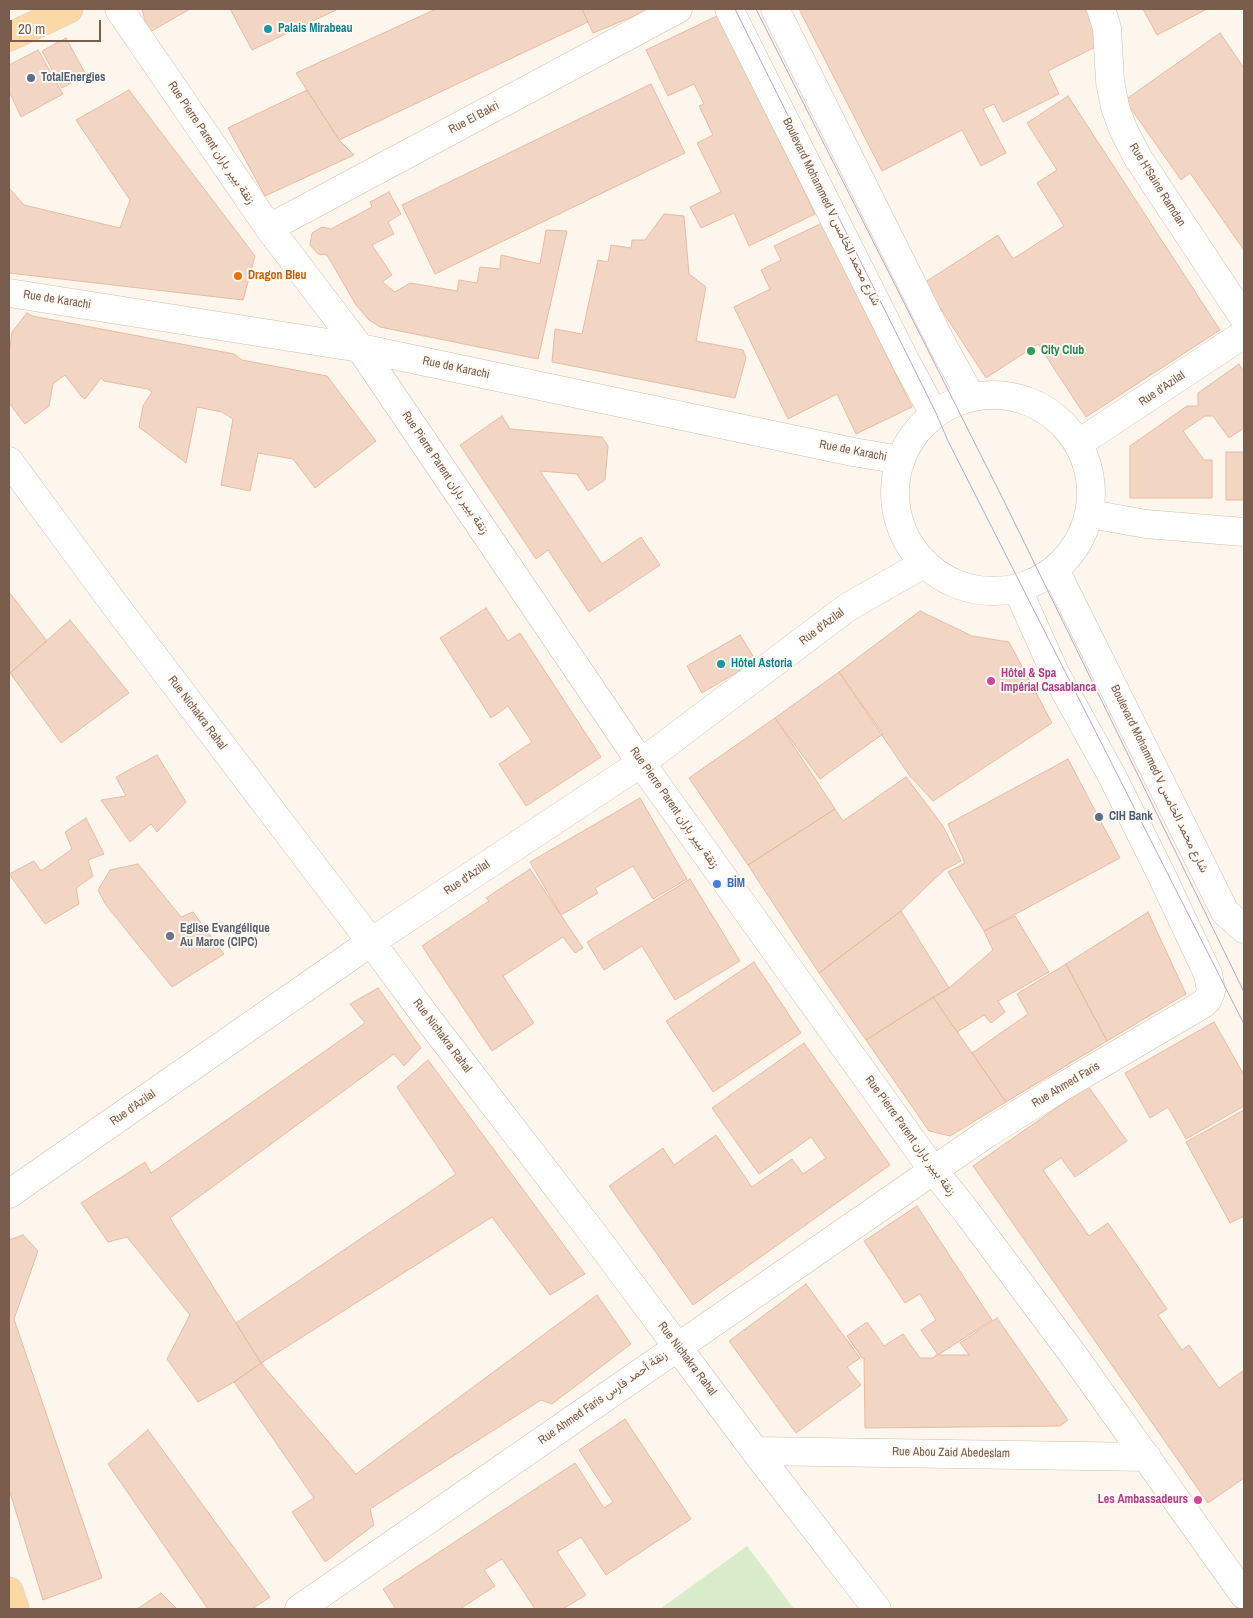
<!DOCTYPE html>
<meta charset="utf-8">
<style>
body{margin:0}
#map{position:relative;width:1253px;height:1618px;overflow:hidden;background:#fdf6ec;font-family:"Archivo Narrow",sans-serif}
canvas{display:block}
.frame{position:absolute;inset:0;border:10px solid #7a5c4d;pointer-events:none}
.scale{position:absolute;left:10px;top:20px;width:91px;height:22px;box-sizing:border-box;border:2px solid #7a5c4d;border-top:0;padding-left:6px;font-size:15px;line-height:18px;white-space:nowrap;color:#7a5c4d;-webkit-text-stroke:4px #fffaf3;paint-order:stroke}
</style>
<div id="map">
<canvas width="1253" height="1618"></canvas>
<div class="frame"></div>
<div class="scale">20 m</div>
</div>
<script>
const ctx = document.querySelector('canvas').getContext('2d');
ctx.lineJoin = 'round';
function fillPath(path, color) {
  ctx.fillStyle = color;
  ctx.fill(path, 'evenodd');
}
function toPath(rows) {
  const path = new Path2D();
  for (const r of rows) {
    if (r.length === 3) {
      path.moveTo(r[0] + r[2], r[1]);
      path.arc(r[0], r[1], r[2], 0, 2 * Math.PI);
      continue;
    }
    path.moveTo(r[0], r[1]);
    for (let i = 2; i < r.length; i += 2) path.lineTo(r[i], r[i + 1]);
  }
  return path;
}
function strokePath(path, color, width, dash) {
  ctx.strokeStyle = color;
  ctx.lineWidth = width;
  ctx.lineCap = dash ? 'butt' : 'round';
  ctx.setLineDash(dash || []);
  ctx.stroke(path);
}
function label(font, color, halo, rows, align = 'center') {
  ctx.font = font + ' "Archivo Narrow",Vazirmatn,sans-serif';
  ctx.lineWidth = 4;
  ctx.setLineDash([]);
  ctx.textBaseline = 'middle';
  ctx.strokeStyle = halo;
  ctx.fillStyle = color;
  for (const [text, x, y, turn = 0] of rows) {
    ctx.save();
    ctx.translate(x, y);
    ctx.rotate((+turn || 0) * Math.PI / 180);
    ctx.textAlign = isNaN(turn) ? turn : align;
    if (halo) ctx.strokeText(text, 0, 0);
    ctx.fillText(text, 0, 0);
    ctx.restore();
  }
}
const green = toPath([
 [747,1546,794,1609,660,1609]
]);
const building = toPath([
 [142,9,190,9,148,33,142,9],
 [230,9,338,9,252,50,230,9],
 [436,9,582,9,588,22,339,140,296,73,436,9],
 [582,9,651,9,593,33,582,9],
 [799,9,1090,9,1107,41,1048,71,1059,94,1003,122,994,104,983,109,1006,153,981,166,962,130,882,171,799,9],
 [1143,9,1207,9,1157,35,1143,9],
 [719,15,815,214,749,246,734,213,701,228,690,207,721,192,697,143,713,135,699,106,704,104,694,84,668,96,646,50,719,15],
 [1220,33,1244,68,1244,250,1190,173,1181,180,1125,100,1220,33],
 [66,38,86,75,62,88,42,51,66,38],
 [38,50,63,94,21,117,9,91,9,65,38,50],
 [651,84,685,153,435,274,402,205,651,84],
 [129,90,255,256,243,300,9,273,9,188,24,205,120,228,130,200,76,120,129,90],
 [307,90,339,140,354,155,265,196,228,128,307,90],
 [1068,96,1220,330,1086,417,1038,344,986,378,924,283,998,235,1013,259,1064,226,1037,183,1057,170,1027,123,1068,96],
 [389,192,401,214,388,222,394,234,372,245,392,275,382,282,395,292,410,283,457,291,459,280,477,283,480,267,500,269,501,255,540,264,546,230,567,231,538,359,380,327,369,320,356,305,327,255,318,254,310,245,312,233,322,227,331,229,372,207,370,202,389,192],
 [664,214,684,216,689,274,706,287,696,341,743,350,746,358,735,398,552,362,555,329,582,334,598,260,608,262,611,245,631,248,632,240,645,240,664,214],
 [822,223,912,407,856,434,837,394,788,419,734,307,770,289,761,270,781,260,774,246,822,223],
 [27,313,32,316,234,354,242,360,327,376,376,441,315,488,293,459,258,453,250,491,221,485,233,419,222,412,197,407,186,463,139,427,143,406,152,392,148,389,104,381,101,378,85,399,81,396,65,375,53,384,49,406,25,424,9,403,9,353,12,332,27,313],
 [1239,364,1244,372,1244,428,1229,438,1213,416,1205,416,1183,431,1204,460,1212,460,1212,498,1130,498,1130,446,1187,406,1198,406,1198,393,1239,364],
 [502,416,510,429,602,437,608,446,605,480,588,491,577,474,540,471,602,564,641,537,660,565,589,612,548,550,536,559,460,445,502,416],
 [1226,452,1244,452,1244,500,1226,500,1226,452],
 [9,592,47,641,10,673,9,672,9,592],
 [486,608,508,641,520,633,601,757,526,806,499,764,532,742,508,706,491,718,440,638,486,608],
 [920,611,972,636,1009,642,1052,723,933,801,909,775,839,672,920,611],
 [70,620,129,693,61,743,10,673,70,620],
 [740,635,756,661,702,693,687,666,740,635],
 [839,672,883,734,820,779,775,718,839,672],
 [775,718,835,809,748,865,689,778,775,718],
 [157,755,186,802,157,832,151,824,130,842,101,800,126,796,116,777,157,755],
 [1068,759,1120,858,984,931,948,872,965,863,948,824,1068,759],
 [906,777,943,826,961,861,944,870,901,911,819,973,748,865,835,809,843,821,906,777],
 [640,798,687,879,653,899,633,866,595,888,598,893,561,915,530,862,640,798],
 [86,818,104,854,88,860,93,876,76,888,79,904,45,924,9,874,34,861,41,871,72,849,65,832,86,818],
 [138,864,181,917,193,912,224,954,172,987,106,905,98,890,110,870,138,864],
 [530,869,583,948,575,953,563,937,503,976,534,1023,492,1051,422,946,489,901,486,898,530,869],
 [690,879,740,961,675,1000,642,946,604,970,587,942,690,879],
 [901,911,949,988,866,1040,819,973,901,911],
 [1148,912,1186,994,1107,1041,1066,964,1148,912],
 [1015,916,1049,972,998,1001,1005,1012,991,1023,984,1015,957,1032,933,997,949,988,993,950,984,931,1015,916],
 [754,962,801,1033,713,1092,666,1021,754,962],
 [1066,964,1107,1041,1006,1102,972,1053,1028,1014,1017,994,1066,964],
 [378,988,421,1048,404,1066,394,1054,170,1218,261,1363,234,1382,198,1402,167,1359,190,1315,127,1237,108,1242,81,1203,145,1162,151,1173,365,1023,350,1004,378,988],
 [933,997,1006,1102,950,1136,929,1131,866,1040,933,997],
 [1214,1022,1244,1075,1244,1106,1186,1139,1168,1107,1150,1118,1125,1073,1214,1022],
 [804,1043,890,1165,693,1305,609,1186,663,1148,674,1165,716,1135,752,1187,792,1159,803,1174,826,1158,811,1137,759,1174,712,1108,804,1043],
 [428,1060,585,1274,550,1295,492,1217,261,1363,236,1323,456,1174,397,1087,428,1060],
 [1088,1086,1127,1141,1075,1177,1061,1158,1043,1170,1089,1236,1108,1223,1167,1309,1158,1315,1182,1350,1189,1345,1219,1388,1244,1370,1244,1478,1208,1503,973,1166,1088,1086],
 [1244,1110,1244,1216,1230,1223,1186,1142,1244,1110],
 [917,1206,992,1320,938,1355,921,1330,936,1320,920,1294,905,1303,864,1241,917,1206],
 [23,1235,38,1251,14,1319,102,1578,43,1600,9,1489,9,1240,23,1235],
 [806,1284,860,1358,847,1367,861,1385,796,1433,729,1341,806,1284],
 [597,1295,631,1344,552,1404,541,1400,370,1509,374,1525,325,1562,292,1512,314,1498,234,1382,261,1363,356,1474,597,1295],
 [997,1318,1068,1420,1060,1426,865,1428,864,1358,862,1358,847,1336,867,1322,884,1346,903,1334,920,1358,933,1358,936,1355,969,1355,960,1343,997,1318],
 [625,1419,691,1519,606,1575,581,1537,557,1552,586,1595,563,1609,535,1609,502,1559,484,1570,495,1586,460,1609,396,1609,383,1589,575,1463,604,1508,613,1502,579,1450,625,1419],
 [148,1430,270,1597,252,1609,208,1609,108,1464,148,1430],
 [161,1593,177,1609,137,1609,161,1593]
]);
const minor = toPath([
 [119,9,269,228,360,348,641,763,933,1170,966,1211,1072,1353,1244,1595],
 [729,9,907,364,934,414],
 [775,9,943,346,971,397],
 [1101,9,1107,28,1110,81,1115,107,1123,129,1138,158,1244,318],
 [269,228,678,9],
 [9,293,360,348,853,452,901,460],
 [993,493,98],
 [1079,443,1244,334],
 [9,461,115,605,371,942,428,1019,595,1236,755,1451,877,1609],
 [1090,514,1146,524,1244,532],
 [1055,570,1225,912,1244,929],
 [9,1194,371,942,641,763,848,607,925,563],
 [755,1451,1147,1457],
 [299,1609,986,1134,1060,1088,1203,1004,1208,999,1211,991,1208,974,1161,874,1112,776,1055,673,1017,588]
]);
const major = toPath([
 [9,37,69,9],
 [9,1591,15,1609]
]);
const tram = toPath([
 [735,9,936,413,948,441,1244,1024],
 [756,9,1003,499,1244,992]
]);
const markers = [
 [268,29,5,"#0f9aa8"],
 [31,78,5,"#5c6f8a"],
 [238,276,5,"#e8710a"],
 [1031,351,5,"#2e9e5b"],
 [721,664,5,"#0f9aa8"],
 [991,681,5,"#d1479c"],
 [1099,817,5,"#5c6f8a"],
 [717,884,5,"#3f7fe0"],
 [170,936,5,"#6b7280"],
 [1198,1500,5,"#d1479c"]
];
const cultureNames = [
 ["Palais Mirabeau",278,29],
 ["Hôtel Astoria",731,664]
];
const serviceNames = [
 ["TotalEnergies",41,78],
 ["CIH Bank",1109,817]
];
const streetNames = [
 ["Rue El Bakri",474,118,-28],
 ["Rue Pierre Parent زنقة بيير باران",211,143,56],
 ["Rue H'Saine Ramdan",1157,185,58],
 ["Boulevard Mohammed V شارع محمد الخامس",831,212,64],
 ["Rue de Karachi",57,300,9],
 ["Rue de Karachi",456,368,12],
 ["Rue d'Azilal",1162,389,-34],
 ["Rue de Karachi",853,451,11],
 ["Rue Pierre Parent زنقة بيير باران",445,473,56],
 ["Rue d'Azilal",822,627,-37],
 ["Rue Nichakra Rahal",197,713,53],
 ["Boulevard Mohammed V شارع محمد الخامس",1159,779,64],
 ["Rue Pierre Parent زنقة بيير باران",674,808,55],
 ["Rue d'Azilal",467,878,-34],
 ["Rue Nichakra Rahal",442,1036,53],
 ["Rue Ahmed Faris",1066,1085,-31],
 ["Rue d'Azilal",133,1108,-35],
 ["Rue Pierre Parent زنقة بيير باران",910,1136,54],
 ["Rue Nichakra Rahal",687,1359,53],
 ["Rue Ahmed Faris زنقة أحمد فارس",603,1398,-35],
 ["Rue Abou Zaid Abedeslam",951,1453,1]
];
const foodNames = [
 ["Dragon Bleu",248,276]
];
const leisureNames = [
 ["City Club",1041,351]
];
const hotelNames = [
 ["Hôtel & Spa",1001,674],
 ["Impérial Casablanca",1001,688],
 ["Les Ambassadeurs",1188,1500,"right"]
];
const shopNames = [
 ["BİM",727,884]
];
const worshipNames = [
 ["Eglise Evangélique",180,929],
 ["Au Maroc (CIPC)",180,943]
];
fillPath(green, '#d8ecc9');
fillPath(building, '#f3d5c3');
strokePath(building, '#e6bba3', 1);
strokePath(minor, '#d1beb0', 29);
strokePath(major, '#dad1cd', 29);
strokePath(minor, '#fff', 28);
strokePath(major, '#fbd9a5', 28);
strokePath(tram, '#b9a8c9', 1);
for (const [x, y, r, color] of markers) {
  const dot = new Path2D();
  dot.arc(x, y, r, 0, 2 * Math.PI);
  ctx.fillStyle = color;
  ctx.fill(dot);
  strokePath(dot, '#fffaf3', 2);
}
label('bold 12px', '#0d838f', '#fffaf3', cultureNames, 'left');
label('bold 12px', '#4e5e75', '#fffaf3', serviceNames, 'left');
label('12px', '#7a5c4d', '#fffaf3', streetNames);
label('bold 12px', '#c56008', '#fffaf3', foodNames, 'left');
label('bold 12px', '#27864d', '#fffaf3', leisureNames, 'left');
label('bold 12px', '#b23c85', '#fffaf3', hotelNames, 'left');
label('bold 12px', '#366cbe', '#fffaf3', shopNames, 'left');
label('bold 12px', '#5b616d', '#fffaf3', worshipNames, 'left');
</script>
